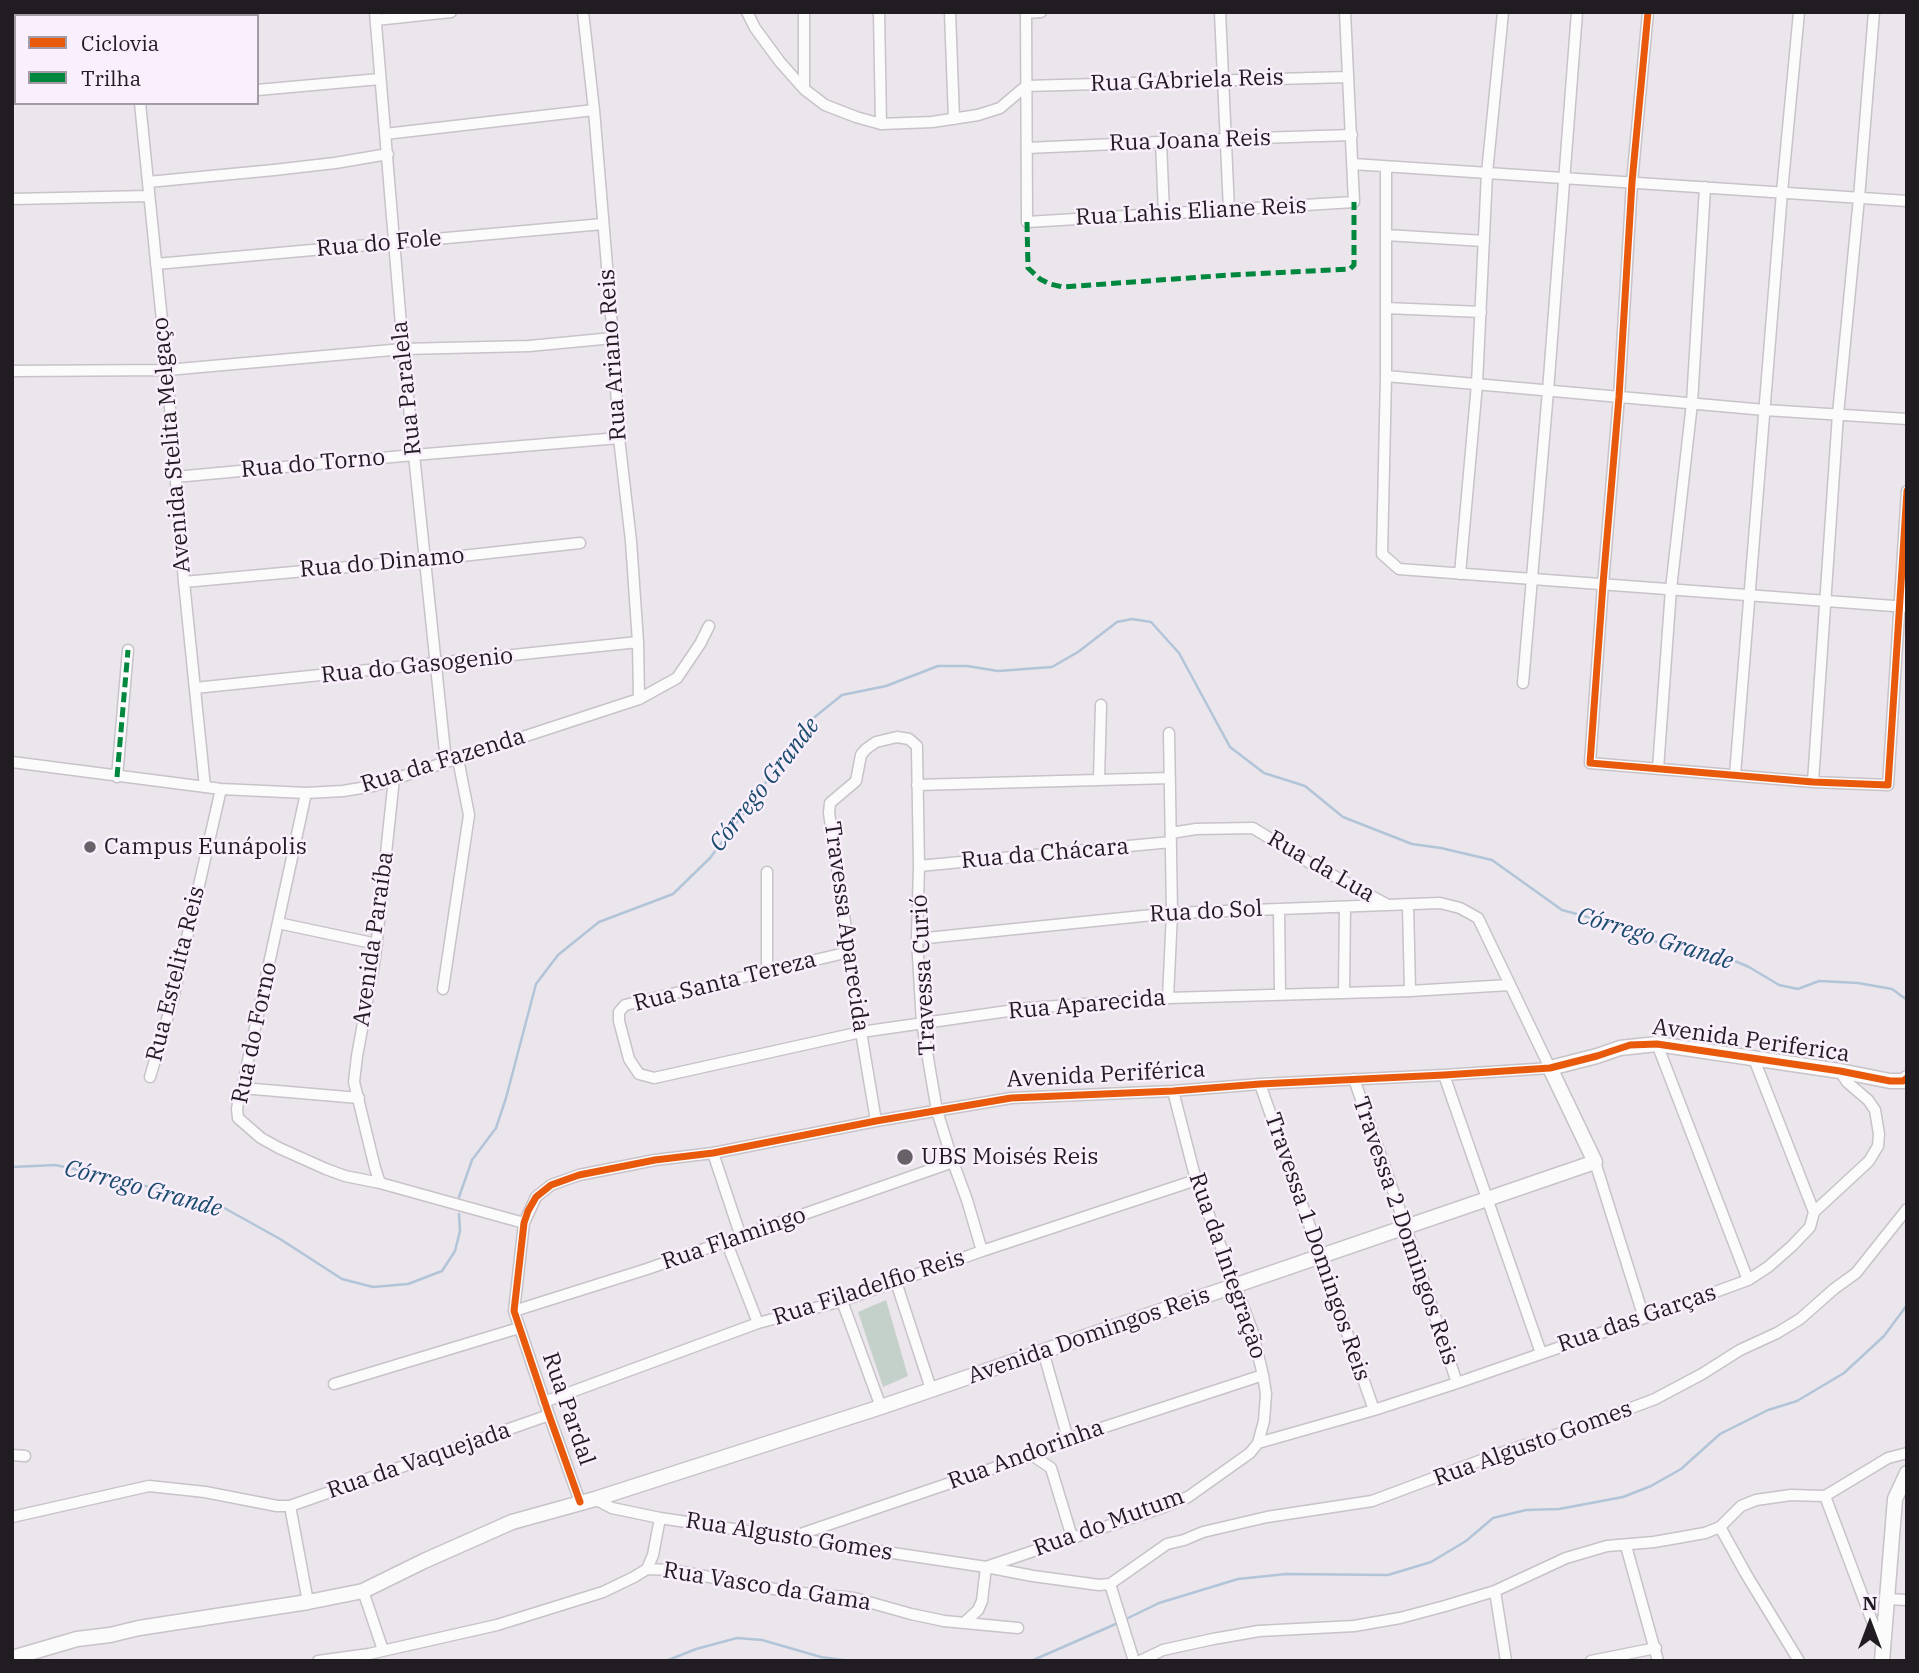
<!DOCTYPE html>
<meta charset="utf-8">
<style>
body{margin:0}
#map{position:relative;width:1919px;height:1673px;overflow:hidden;background:#ebe5ec;font-family:"IBM Plex Serif",serif}
canvas{display:block}
.frame{position:absolute;inset:0;border:14px solid #201c21;pointer-events:none}
.legend{position:absolute;left:14px;top:14px;width:245px;height:91px;box-sizing:border-box;background:#faeffd;border:2px solid #a39ba5;margin:0;padding:9px 12px;list-style:none;font-size:21px;color:#201c21}
.legend li{display:flex;align-items:center;gap:14px;height:35px}
.legend b{width:35px;border:2px solid #a39ba5}
.north{position:absolute;left:1835px;top:1589px;width:70px;height:70px;-webkit-text-stroke:5px #faeffd;paint-order:stroke;rotate:0deg;font-size:19px;font-weight:700;line-height:28px;text-align:center;color:#201c21}
.north::after{content:'';display:block;margin:auto;width:24px;height:32px;background:#201c21;clip-path:polygon(50% 0,100% 100%,50% 72%,0 100%)}
</style>
<div id="map">
<canvas width="1919" height="1673"></canvas>
<div class="frame"></div>
<ul class="legend">
<li><b style="height:9px;background:#e8590c"></b>Ciclovia</li>
<li><b style="height:9px;background:#00873e"></b>Trilha</li>
</ul>
<div class="north">N</div>
</div>
<script>
const ctx = document.querySelector('canvas').getContext('2d');
ctx.lineJoin = 'round';
function fillPath(path, color) {
  ctx.fillStyle = color;
  ctx.fill(path, 'evenodd');
}
function toPath(rows) {
  const path = new Path2D();
  for (const r of rows) {
    path.moveTo(r[0], r[1]);
    for (let i = 2; i < r.length; i += 2) path.lineTo(r[i], r[i + 1]);
  }
  return path;
}
function strokePath(path, color, width, dash) {
  ctx.strokeStyle = color;
  ctx.lineWidth = width;
  ctx.lineCap = dash ? 'butt' : 'round';
  ctx.setLineDash(dash || []);
  ctx.stroke(path);
}
function label(font, color, halo, rows, align = 'center') {
  ctx.font = font + ' "IBM Plex Serif",serif';
  ctx.lineWidth = 5;
  ctx.setLineDash([]);
  ctx.textBaseline = 'middle';
  ctx.strokeStyle = halo;
  ctx.fillStyle = color;
  for (const [text, x, y, turn = 0] of rows) {
    ctx.save();
    ctx.translate(x, y);
    ctx.rotate((+turn || 0) * Math.PI / 180);
    ctx.textAlign = isNaN(turn) ? turn : align;
    if (halo) ctx.strokeText(text, 0, 0);
    ctx.fillText(text, 0, 0);
    ctx.restore();
  }
}
const green = toPath([
 [886,1300,908,1376,883,1387,858,1312]
]);
const stream = toPath([
 [12,1167,55,1165,99,1174,219,1205,280,1239,342,1279,373,1287,408,1284,442,1271,455,1251,460,1231,459,1214],
 [459,1197,472,1160,496,1128,506,1098,536,984,558,955,599,922,673,894,710,858,755,798,806,724,842,695,886,686,938,666,967,666,998,671,1052,667,1078,652,1117,622,1132,619,1151,622,1179,653,1230,747,1264,773,1305,786,1343,817,1412,844,1441,848,1492,860,1562,910,1606,922,1670,947,1695,952,1718,954,1749,967,1779,985,1798,989,1819,981,1858,983,1892,989,1907,1000],
 [1124,1620,1159,1603,1238,1579,1286,1574,1388,1575,1431,1562,1466,1541,1493,1518,1526,1510,1559,1509,1623,1497,1651,1486,1681,1469,1720,1434,1768,1410,1797,1401,1844,1373,1884,1336,1907,1305],
 [666,1661,696,1649,737,1638,762,1640,821,1657,850,1661],
 [1031,1661,1118,1623]
]);
const minor = toPath([
 [130,12,130,16],
 [375,12,403,349,446,762],
 [583,12,594,110,613,338,619,438,631,541,638,642,639,699],
 [747,12,755,28,780,62,804,89,825,105,856,117,881,124,932,122,978,115,1000,108,1026,86,1347,77],
 [804,12,804,89],
 [879,12,881,124],
 [950,12,954,119],
 [1026,12,1027,222,1354,202,1345,12],
 [1220,12,1229,210],
 [1648,12,1632,182,1619,397,1603,584,1590,763,1813,782,1888,785,1907,491],
 [1026,13,1041,12],
 [195,16,244,12],
 [376,20,451,12],
 [257,90,380,79],
 [140,103,167,370,184,582,205,787],
 [385,134,594,110],
 [1161,142,1164,213],
 [1027,148,1226,139,1352,135],
 [1353,164,1907,201],
 [1386,167,1386,376,1382,554,1399,569,1907,607],
 [148,182,274,170,335,163,388,154],
 [12,199,149,196],
 [1386,235,1484,241],
 [156,264,603,224],
 [1386,308,1481,312],
 [12,371,167,370,403,349,529,346,613,338],
 [1386,376,1765,410,1907,419],
 [175,477,414,455,619,438],
 [1460,574,1477,384,1487,173,1503,12],
 [184,582,425,560,580,543],
 [1523,683,1548,391,1577,12],
 [195,688,638,642],
 [12,762,221,789,306,793,343,791,373,786,639,699,677,678,700,644,709,626],
 [1658,769,1671,589,1692,403,1705,187],
 [1735,775,1782,192,1799,12],
 [117,777,128,650],
 [1099,780,1101,705],
 [1813,782,1838,414,1859,198,1874,12],
 [917,785,1170,778],
 [306,793,242,1088,239,1097,237,1109,238,1118,261,1138,279,1148,326,1169,345,1176,380,1183,524,1223],
 [1171,833,1196,829,1253,828,1310,863,1386,904],
 [919,866,1171,842],
 [767,872,767,970],
 [1408,905,1410,991],
 [1279,909,1280,994],
 [278,923,377,944],
 [849,952,625,1005,619,1012,619,1021,629,1059,639,1074,654,1078,861,1032,1029,1008,1168,998,1410,991,1509,985],
 [443,989,469,815,458,759],
 [1344,993,1345,907],
 [1168,998,1172,913,1169,733],
 [1657,1044,1748,1280],
 [1754,1059,1814,1212],
 [1444,1075,1541,1353],
 [150,1077,173,999,221,789],
 [1354,1079,1406,1228,1457,1383],
 [1260,1084,1374,1410],
 [242,1088,359,1098],
 [876,1121,861,1032,829,813,830,803,856,781,861,755,866,749,876,742,897,737,909,739,917,746,917,749,919,866,917,939,922,1023,937,1111,953,1162,967,1200,982,1251],
 [713,1153,741,1237],
 [1595,1162,1644,1318],
 [380,1183,375,1168,354,1082,357,1056,375,958,394,778],
 [726,1241,758,1323],
 [896,1282,931,1389],
 [842,1301,881,1407],
 [514,1311,647,1269,953,1162],
 [1043,1351,1068,1439],
 [334,1384,519,1328],
 [544,1402,758,1323,842,1301,982,1251,1196,1180],
 [1258,1443,1374,1410,1457,1383,1644,1318,1748,1280,1768,1267,1792,1246,1810,1227,1814,1212,1869,1161,1878,1146,1879,1134,1875,1110,1868,1100,1847,1082,1840,1071],
 [12,1455,25,1456],
 [1032,1455,1051,1468,1072,1537],
 [1825,1496,1875,1629,1884,1645],
 [595,1499,612,1508,660,1518,986,1567,1033,1576,1099,1585,1110,1584,1134,1661],
 [580,1502,549,1415,514,1311,524,1223,536,1197,551,1185,579,1175,655,1160,713,1153,876,1121,1011,1098,1173,1091,1260,1084,1444,1075,1550,1068,1478,918,1460,908,1440,903,1172,913,917,939],
 [290,1506,308,1602],
 [12,1517,149,1486,205,1492,277,1506,290,1506,549,1415],
 [1720,1527,1746,1574,1799,1661],
 [792,1537,1032,1455,1068,1439,1263,1375],
 [1626,1546,1658,1661],
 [986,1567,1161,1508,1188,1497,1250,1453,1258,1443,1264,1421,1266,1394,1263,1375,1252,1330,1196,1180,1173,1091],
 [647,1569,653,1555,660,1518],
 [1110,1584,1167,1544,1184,1540,1203,1532,1267,1517,1372,1501,1495,1455,1586,1425,1655,1399,1702,1374,1740,1350,1777,1333,1800,1319,1834,1289,1856,1273,1907,1209],
 [363,1591,383,1650],
 [1495,1591,1506,1661],
 [1887,1599,1907,1600],
 [965,1622,978,1610,982,1601,986,1567],
 [318,1661,369,1654,497,1625,603,1592,634,1577,647,1569,672,1570,699,1575,791,1592,854,1598,911,1614,944,1621,1018,1628],
 [1140,1661,1163,1650,1213,1639,1259,1631,1354,1626,1400,1618,1445,1606,1495,1591,1566,1558,1607,1546,1654,1542,1705,1533,1720,1527,1741,1506,1756,1500,1791,1495,1825,1496,1888,1458,1907,1453],
 [1591,1661,1656,1648]
]);
const tertiary = toPath([
 [12,1658,77,1639,110,1635,139,1628,308,1602,363,1591,424,1561,512,1522,595,1499,881,1407,1595,1162,1550,1068,1597,1056,1620,1048,1657,1044,1840,1071,1890,1081,1903,1081,1907,1078],
 [1882,1661,1895,1499,1907,1473]
]);
const quiet = toPath([
 [1027,222,1028,268,1040,279,1050,284,1063,287,1230,275,1350,269,1354,265,1354,202],
 [117,777,128,650]
]);
const cycleway = toPath([
 [1648,12,1632,182,1619,397,1603,584,1590,763,1813,782,1888,785,1907,491],
 [580,1502,549,1415,514,1311,524,1223,528,1211,536,1197,551,1185,579,1175,655,1160,713,1153,876,1121,1011,1098,1173,1091,1260,1084,1444,1075,1550,1068,1597,1056,1630,1045,1657,1044,1840,1071,1890,1081,1903,1081,1907,1078]
]);
const markers = [
 [90,847,7,"#676268"],
 [905,1157,9,"#676268"]
];
const streetNames = [
 ["Rua GAbriela Reis",1187,81,-2],
 ["Rua Joana Reis",1190,141,-2],
 ["Rua Lahis Eliane Reis",1191,212,-3],
 ["Rua do Fole",379,244,-5],
 ["Rua Ariano Reis",613,355,-94],
 ["Rua Paralela",407,388,-96],
 ["Avenida Stelita Melgaço",172,445,-95],
 ["Rua do Torno",313,464,-5],
 ["Rua do Dinamo",382,563,-5],
 ["Rua do Gasogenio",417,666,-6],
 ["Rua da Fazenda",443,761,-17],
 ["Rua da Chácara",1045,854,-5],
 ["Rua da Lua",1321,867,30],
 ["Rua do Sol",1206,912,-3],
 ["Travessa Aparecida",846,927,82],
 ["Avenida Paraíba",374,939,-82],
 ["Rua Estelita Reis",176,974,-76],
 ["Travessa Curió",924,975,-93],
 ["Rua Santa Tereza",725,982,-14],
 ["Rua Aparecida",1087,1005,-5],
 ["Rua do Forno",255,1033,-78],
 ["Avenida Periferica",1751,1041,8],
 ["Avenida Periférica",1106,1075,-3],
 ["Travessa 2 Domingos Reis",1405,1231,71],
 ["Rua Flamingo",734,1239,-19],
 ["Travessa 1 Domingos Reis",1317,1247,71],
 ["Rua da Integração",1227,1266,71],
 ["Rua Filadelfio Reis",869,1288,-18],
 ["Rua das Garças",1637,1319,-19],
 ["Avenida Domingos Reis",1089,1336,-19],
 ["Rua Pardal",568,1409,71],
 ["Rua Algusto Gomes",1533,1444,-20],
 ["Rua Andorinha",1026,1455,-20],
 ["Rua da Vaquejada",419,1461,-19],
 ["Rua do Mutum",1109,1523,-20],
 ["Rua Algusto Gomes",789,1537,9],
 ["Rua Vasco da Gama",767,1587,9]
];
const poiNames = [
 ["Campus Eunápolis",104,847],
 ["UBS Moisés Reis",921,1157]
];
const waterNames = [
 ["Córrego Grande",765,785,-52],
 ["Córrego Grande",1655,939,17],
 ["Córrego Grande",143,1189,15]
];
fillPath(green, '#c4d1ca');
strokePath(stream, '#b2c5d8', 2.5);
strokePath(minor, '#c7c3c8', 13);
strokePath(tertiary, '#c7c3c8', 17);
strokePath(minor, '#fcfbfc', 10);
strokePath(tertiary, '#fcfbfc', 14);
strokePath(quiet, '#00873e', 5, [10, 5]);
strokePath(cycleway, '#e8590c', 7);
for (const [x, y, r, color] of markers) {
  const dot = new Path2D();
  dot.arc(x, y, r, 0, 2 * Math.PI);
  ctx.fillStyle = color;
  ctx.fill(dot);
  strokePath(dot, '#faeffd', 2.5);
}
label('23px', '#201c21', '#faeffd', streetNames);
label('23px', '#201c21', '#faeffd', poiNames, 'left');
label('italic 24px', '#1b4c6e', '#faeffd', waterNames);
</script>
